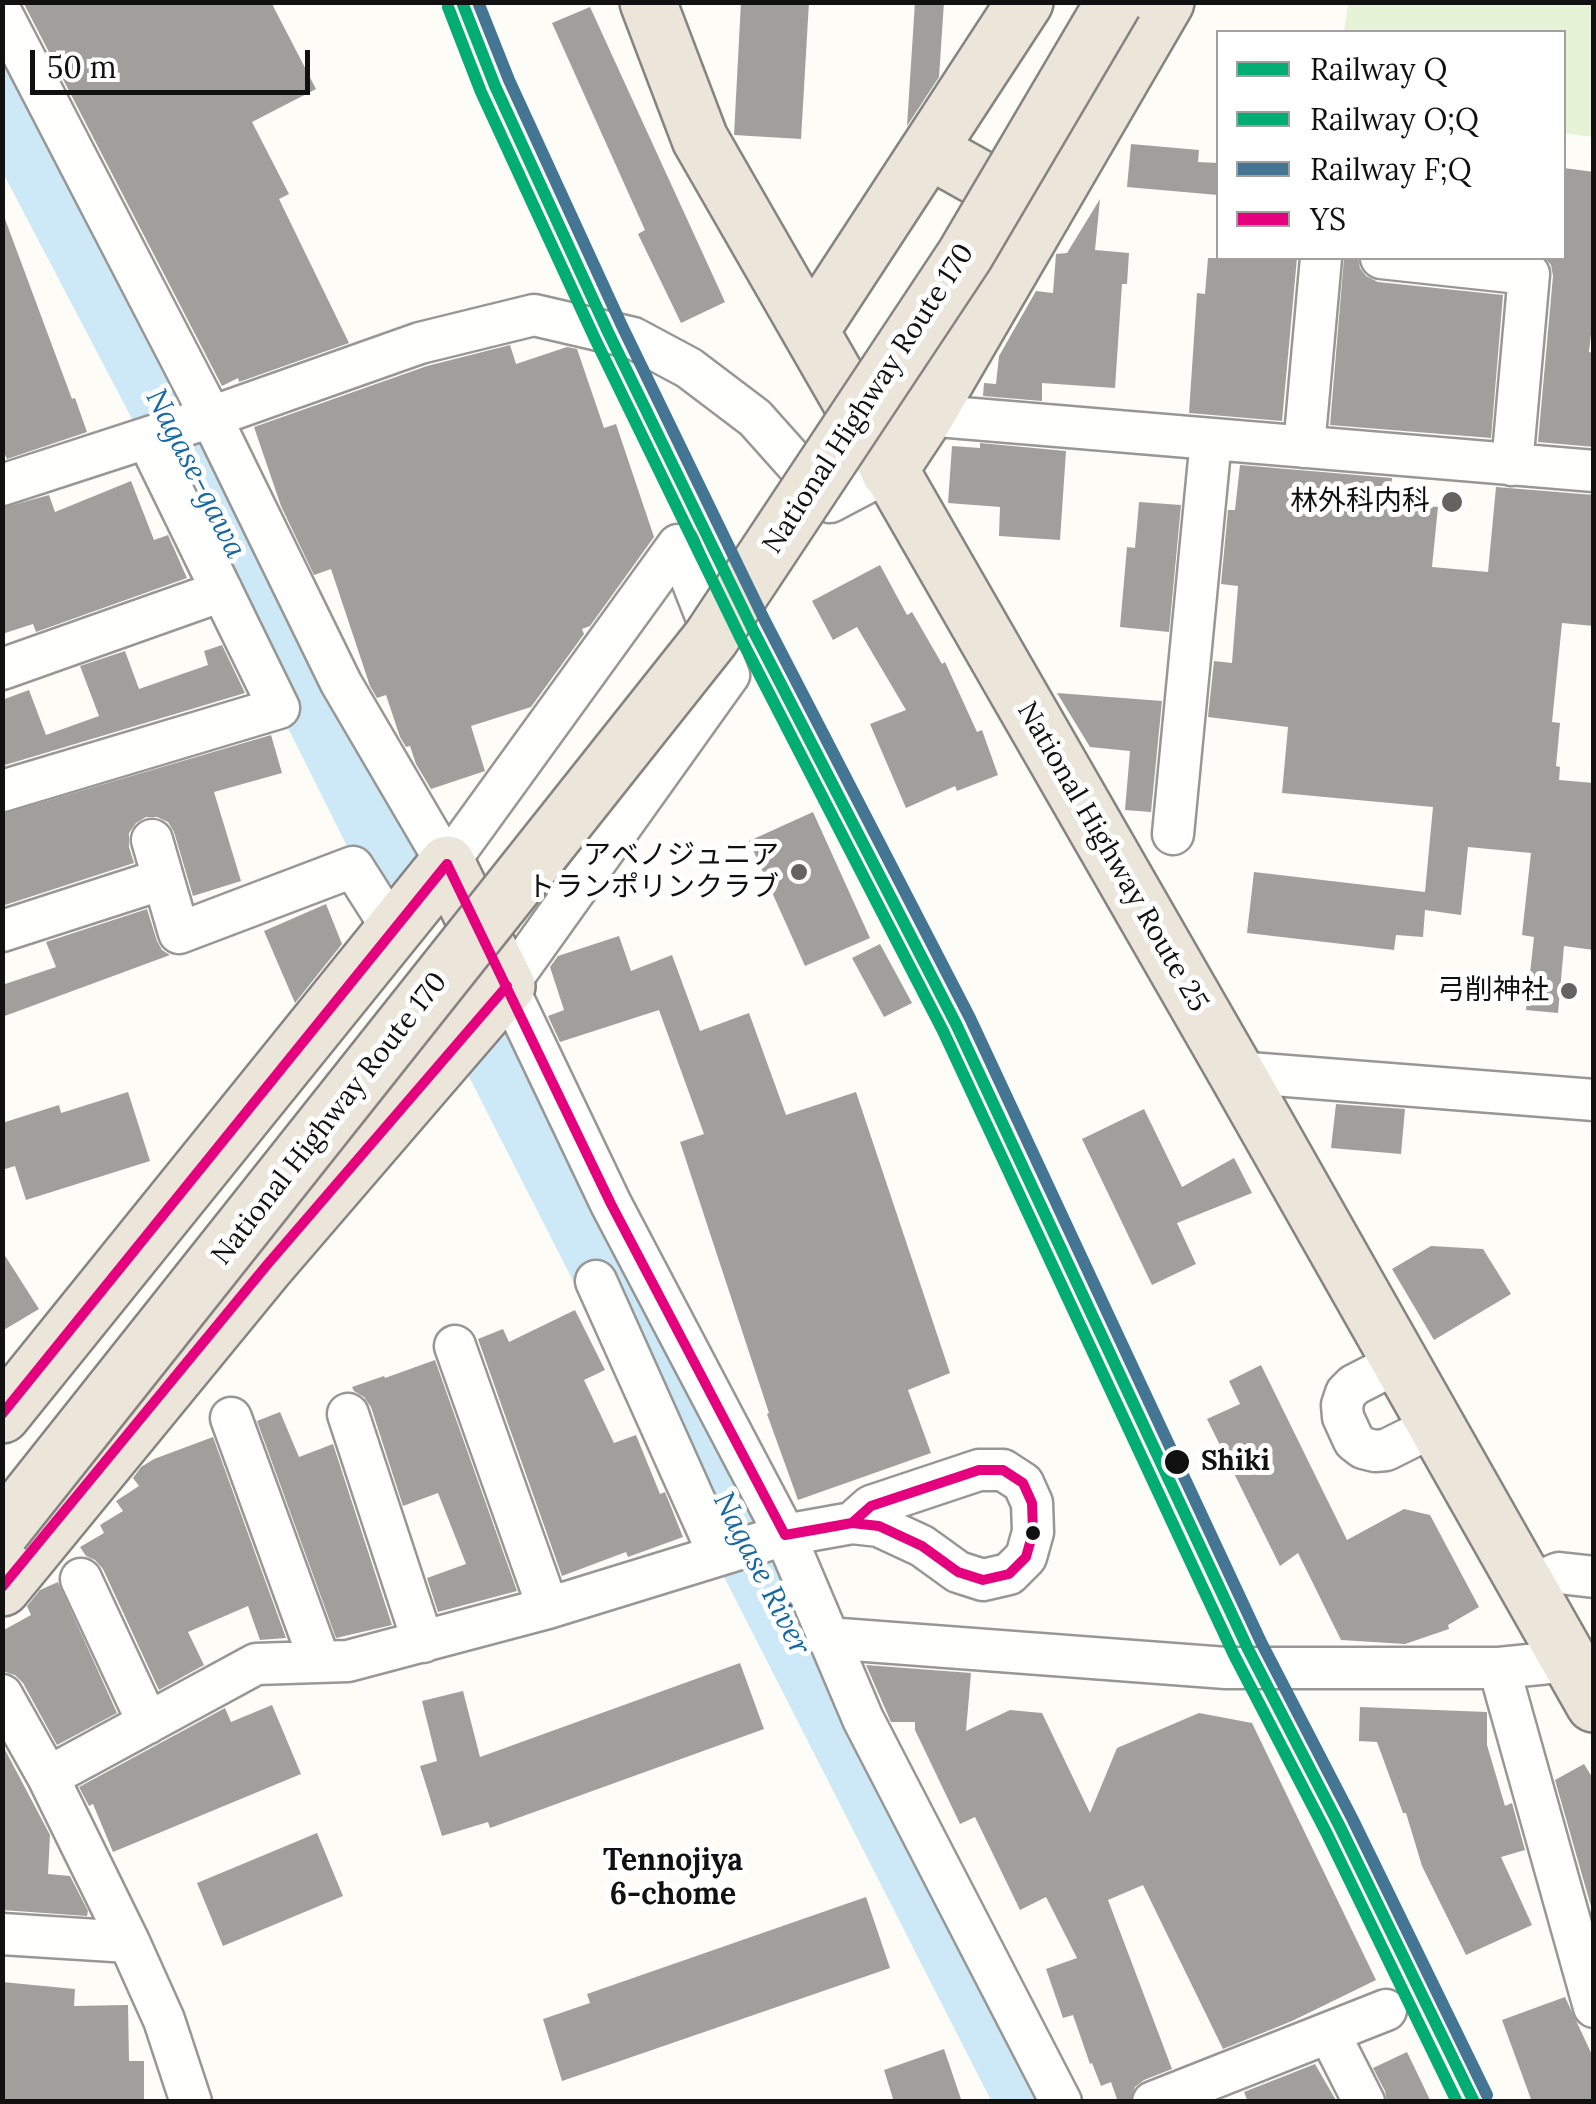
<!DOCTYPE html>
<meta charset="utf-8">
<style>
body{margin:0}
#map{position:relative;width:1596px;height:2104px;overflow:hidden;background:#fdfcf7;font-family:Lora,serif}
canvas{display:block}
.frame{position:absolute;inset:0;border:5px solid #111;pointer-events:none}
.legend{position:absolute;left:1216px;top:30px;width:350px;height:230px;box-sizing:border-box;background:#fff;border:2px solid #a0a0a0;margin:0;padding:12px 18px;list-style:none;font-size:30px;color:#111}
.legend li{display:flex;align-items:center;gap:20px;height:50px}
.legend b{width:50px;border:2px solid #a0a0a0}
.scale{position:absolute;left:30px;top:50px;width:280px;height:45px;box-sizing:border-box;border:5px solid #111;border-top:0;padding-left:12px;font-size:30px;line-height:35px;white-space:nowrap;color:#111;-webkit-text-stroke:8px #fff;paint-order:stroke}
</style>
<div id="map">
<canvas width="1596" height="2104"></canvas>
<div class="frame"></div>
<ul class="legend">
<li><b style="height:12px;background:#02ad73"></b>Railway Q</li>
<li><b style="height:12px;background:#02ad73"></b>Railway O;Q</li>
<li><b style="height:12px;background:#447694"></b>Railway F;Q</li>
<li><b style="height:12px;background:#e5007d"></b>YS</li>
</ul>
<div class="scale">50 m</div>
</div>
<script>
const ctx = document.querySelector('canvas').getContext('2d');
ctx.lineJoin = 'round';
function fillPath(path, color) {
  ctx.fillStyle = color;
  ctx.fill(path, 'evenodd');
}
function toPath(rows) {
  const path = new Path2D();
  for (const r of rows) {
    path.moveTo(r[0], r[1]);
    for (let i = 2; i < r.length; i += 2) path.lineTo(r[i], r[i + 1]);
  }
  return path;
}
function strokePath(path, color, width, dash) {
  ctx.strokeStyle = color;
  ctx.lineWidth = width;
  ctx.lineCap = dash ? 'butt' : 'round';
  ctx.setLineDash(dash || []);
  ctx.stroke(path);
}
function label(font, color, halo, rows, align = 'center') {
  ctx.font = font + ' Lora,"Noto Sans JP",serif';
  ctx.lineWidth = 10;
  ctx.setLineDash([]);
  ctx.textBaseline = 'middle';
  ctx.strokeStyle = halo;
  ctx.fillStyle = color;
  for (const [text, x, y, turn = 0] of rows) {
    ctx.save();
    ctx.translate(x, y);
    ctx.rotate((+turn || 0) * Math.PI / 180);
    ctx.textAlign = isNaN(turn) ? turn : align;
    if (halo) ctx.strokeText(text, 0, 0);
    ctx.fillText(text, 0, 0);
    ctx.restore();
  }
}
const green = toPath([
 [1348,3,1593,3,1593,137,1564,133,1564,32,1344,32]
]);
const river = toPath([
 [2,98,192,460,387,850],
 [492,1047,1030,2102]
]);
const building = toPath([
 [23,2,271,2,316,89,252,122,289,194,279,199,349,343,239,382,238,378,222,386],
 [741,2,809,2,801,139,734,135],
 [915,2,944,2,939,77,907,126],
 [590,7,725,302,681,323,638,234,645,230,552,23],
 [1131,144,1199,150,1198,162,1218,163,1218,195,1127,187],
 [1564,168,1594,172,1594,308,1589,352,1594,353,1594,447,1538,442,1553,276,1551,265,1545,258,1564,258],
 [1100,199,1095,250,1129,253,1127,284,1122,284,1115,388,1042,383,1042,401,983,396,984,383,996,384,999,356,1036,291,1053,293,1056,254,1067,253],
 [2,219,5,219,72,399,75,398,87,432,7,459,2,448],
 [1208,258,1297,258,1282,421,1189,413,1197,293,1205,294],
 [1344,258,1358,258,1360,268,1366,276,1378,282,1503,295,1491,438,1330,425],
 [510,345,516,364,567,347,577,349,604,428,616,424,654,537,590,626,582,629,584,634,531,707,471,726,485,771,431,789,416,764,410,746,406,747,400,737,386,695,377,698,370,686,331,569,314,575,281,506,254,427,427,366],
 [980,443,1066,451,1060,540,999,536,1000,507,948,503,952,446,980,448],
 [1240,465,1392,478,1390,502,1438,507,1432,567,1488,572,1496,487,1594,495,1594,626,1562,623,1552,722,1560,723,1556,766,1560,767,1559,780,1594,783,1594,950,1564,946,1558,1013,1526,1010,1534,937,1522,935,1531,853,1468,847,1461,915,1425,910,1423,937,1396,935,1394,950,1247,933,1254,872,1425,892,1433,807,1282,793,1288,727,1208,717,1214,661,1232,663,1238,586,1221,584,1228,510,1235,510],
 [131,481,154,540,168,535,187,578,36,632,33,624,2,634,2,508,49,495,55,512],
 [1139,502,1181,505,1169,632,1120,627,1127,547,1135,548],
 [880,565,907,615,912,612,942,664,945,662,977,732,982,730,998,775,957,791,955,786,906,808,870,724,906,710,857,627,833,640,812,601],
 [222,645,245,693,5,765,2,757,2,700,29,690,46,735,99,716,80,666,125,651,139,689,208,665,204,651],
 [1057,693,1162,701,1151,812,1125,810,1130,751,1090,747],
 [271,735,282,773,214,792,241,881,193,896,174,832,168,822,157,817,146,817,136,823,129,833,129,847,134,863,2,906,2,814],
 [813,812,870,938,805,966,749,841],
 [326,904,342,944,295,1003,264,931],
 [147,909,157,941,162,950,170,955,2,1017,2,985,56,967,46,942],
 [619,936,631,971,672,955,700,1031,749,1013,786,1115,856,1092,950,1373,908,1390,931,1453,798,1500,767,1414,769,1413,680,1142,704,1134,659,1010,560,1042,548,1016,564,1010,550,967,558,956],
 [880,944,912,1003,884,1017,852,958],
 [128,1092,150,1161,26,1200,15,1166,2,1170,2,1123,59,1105,61,1113],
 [1336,1104,1405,1109,1401,1154,1331,1148],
 [1144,1109,1182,1187,1234,1158,1252,1193,1177,1223,1196,1264,1152,1285,1082,1139],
 [1431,1246,1483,1249,1511,1294,1434,1340,1392,1269],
 [2,1251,39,1309,2,1331],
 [575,1310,605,1370,584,1380,614,1443,636,1435,660,1494,665,1492,683,1537,628,1557,626,1552,562,1576,478,1339,503,1329,509,1342],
 [435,1360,517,1591,438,1612,427,1578,466,1564,438,1493,403,1506,371,1407,364,1397,354,1391,352,1387,384,1376,385,1378],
 [1261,1365,1347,1540,1404,1509,1430,1515,1479,1607,1448,1625,1449,1629,1405,1644,1341,1640,1298,1553,1280,1566,1207,1419,1240,1404,1229,1381],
 [280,1412,299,1457,333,1444,392,1625,336,1638,257,1421],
 [213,1437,286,1638,260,1640,248,1606,188,1632,204,1665,159,1690,103,1569,95,1560,86,1556,80,1547,104,1533,100,1525,123,1511,116,1501,139,1486,133,1478,141,1467,154,1459],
 [58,1582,117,1713,57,1745,23,1683,15,1675,2,1671,2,1631,31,1615,27,1606,40,1590],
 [740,1663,764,1729,490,1828,488,1822,442,1836,420,1766,437,1761,422,1701,463,1691,480,1757],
 [866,1665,971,1673,966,1731,1010,1710,1042,1713,1090,1813,1117,1748,1199,1713,1252,1723,1376,1980,1292,2021,1223,2049,1143,1885,1108,1900,1172,2069,1144,2080,1135,2087,1130,2102,1118,2102,1111,2082,1101,2086,1092,2063,1090,2064,1073,2015,1063,2018,1046,1969,1077,1958,1046,1897,1020,1910,975,1817,960,1824,915,1730,915,1722,891,1722],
 [272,1705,301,1774,113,1852,93,1804,89,1806,79,1787,225,1708,231,1722],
 [1360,1707,1487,1712,1487,1745,1505,1806,1512,1803,1525,1850,1501,1857,1532,1925,1466,1955,1422,1866,1406,1813,1403,1813,1377,1742,1359,1741],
 [2,1744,50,1835,48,1874,70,1876,88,1911,87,1916,2,1910],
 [1584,1764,1594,1780,1594,1910,1592,1910,1555,1780],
 [317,1833,343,1896,223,1946,197,1883],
 [866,1897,890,1968,562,2081,543,2019,590,2003,587,1994],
 [2,1982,75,1989,74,2006,128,2005,129,2061,144,2061,144,2102,2,2102],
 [1565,1997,1594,2059,1594,2102,1532,2102,1502,2020],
 [944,2049,962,2102,894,2102,884,2070],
 [1407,2052,1431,2102,1387,2102,1385,2091,1373,2068],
 [1315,2064,1337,2102,1248,2102,1244,2092]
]);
const minor = toPath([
 [2,14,211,417,341,683,447,864,678,545],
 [1381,258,1529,274,1512,465],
 [926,415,1594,471],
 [1304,447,1321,258],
 [2,485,211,417,420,343,534,315,633,338,689,368,755,418,830,502,889,471],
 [678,545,729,675,507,986,611,1204,785,1535,863,1719,1061,2102],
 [2,669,222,591],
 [2,791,279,708,147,438],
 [1173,834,1211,439],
 [152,840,179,933,353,867,393,930],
 [2,931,163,879],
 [1236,1072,1594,1100],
 [596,1281,719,1555],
 [455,1346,548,1608],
 [1399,1362,1354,1385,1346,1393,1342,1405,1343,1417,1354,1441,1363,1448,1375,1451,1386,1450,1436,1425],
 [348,1414,423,1642],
 [231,1418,320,1662],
 [81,1579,148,1723],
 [1526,1587,1559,1573,1594,1577],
 [827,1638,1226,1668,1499,1668,1569,1661],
 [1499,1668,1594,2007],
 [2,1695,48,1777,129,1942,164,2020,191,2102],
 [48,1777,256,1664,348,1661,548,1608,785,1535,852,1523,879,1526,922,1546,958,1572,983,1580,1009,1574,1026,1557,1033,1532,1032,1503,1023,1483,1003,1470,979,1470,871,1506,852,1523],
 [2,1934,129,1942],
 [1329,2033,1364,2102],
 [1153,2102,1386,2010]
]);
const trunk = toPath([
 [648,2,700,139,1236,1072,1594,1704],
 [929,150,1043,214],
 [811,330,1025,2],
 [889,471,926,415,1166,2],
 [2,1415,447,864,507,986,266,1266,2,1588]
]);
const trunkBridge = toPath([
 [2,1531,711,638,965,255,1114,2]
]);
const bus1 = toPath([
 [2,1414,447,864,611,1204,785,1535],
 [979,1470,1003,1470,1023,1483,1032,1503,1033,1532,1026,1557,1009,1574,983,1580,958,1572,922,1546,879,1526,852,1523,871,1506,979,1470],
 [852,1523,819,1529,785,1535,852,1523],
 [2,1587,266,1266,507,986]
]);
const rail1 = toPath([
 [462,2,495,86,608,332,752,628,956,1024,1248,1649,1339,1825,1474,2102]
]);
const rail2 = toPath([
 [448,7,481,92,595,339,739,635,943,1031,1234,1655,1326,1832,1457,2102]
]);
const rail3 = toPath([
 [478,2,509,80,622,326,765,621,970,1018,1261,1642,1352,1818,1487,2095]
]);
const markers = [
 [1452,502,12,"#646362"],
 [799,872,10,"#646362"],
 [1569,991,10,"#646362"],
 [1177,1462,14,"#111"],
 [1033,1533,9,"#111"]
];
const streetNames = [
 ["National Highway Route 170",869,399,-57],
 ["National Highway Route 25",1112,857,60],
 ["National Highway Route 170",330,1119,-52]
];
const poiNames = [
 ["林外科内科",1430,502],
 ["アベノジュニア",779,856],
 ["トランポリンクラブ",779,888],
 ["弓削神社",1549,991]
];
const stopNames = [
 ["Shiki",1201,1462]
];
const waterNames = [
 ["Nagase-gawa",195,474,63],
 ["Nagase River",761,1574,63]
];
const neighbourhoodNames = [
 ["Tennojiya",673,1861],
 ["6-chome",673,1895]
];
fillPath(green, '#e7f3d7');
strokePath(river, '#cde8f7', 68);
fillPath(building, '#a19f9c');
strokePath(minor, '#979795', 45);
strokePath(trunk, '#858482', 60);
strokePath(minor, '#fffffe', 40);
strokePath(trunk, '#ece5da', 55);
strokePath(trunkBridge, '#858482', 60, []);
strokePath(trunkBridge, '#ece5da', 55);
strokePath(bus1, '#e5007d', 10);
strokePath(rail1, '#02ad73', 12);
strokePath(rail2, '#02ad73', 12);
strokePath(rail3, '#447694', 12);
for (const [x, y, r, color] of markers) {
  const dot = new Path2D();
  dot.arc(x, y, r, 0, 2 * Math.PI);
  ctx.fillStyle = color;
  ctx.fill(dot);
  strokePath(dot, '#fff', 4);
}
label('28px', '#111', '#fff', streetNames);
label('28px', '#111', '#fff', poiNames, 'right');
label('bold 28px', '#111', '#fff', stopNames, 'left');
label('italic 30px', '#1768a6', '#fff', waterNames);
label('bold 30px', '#111', '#fff', neighbourhoodNames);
</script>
